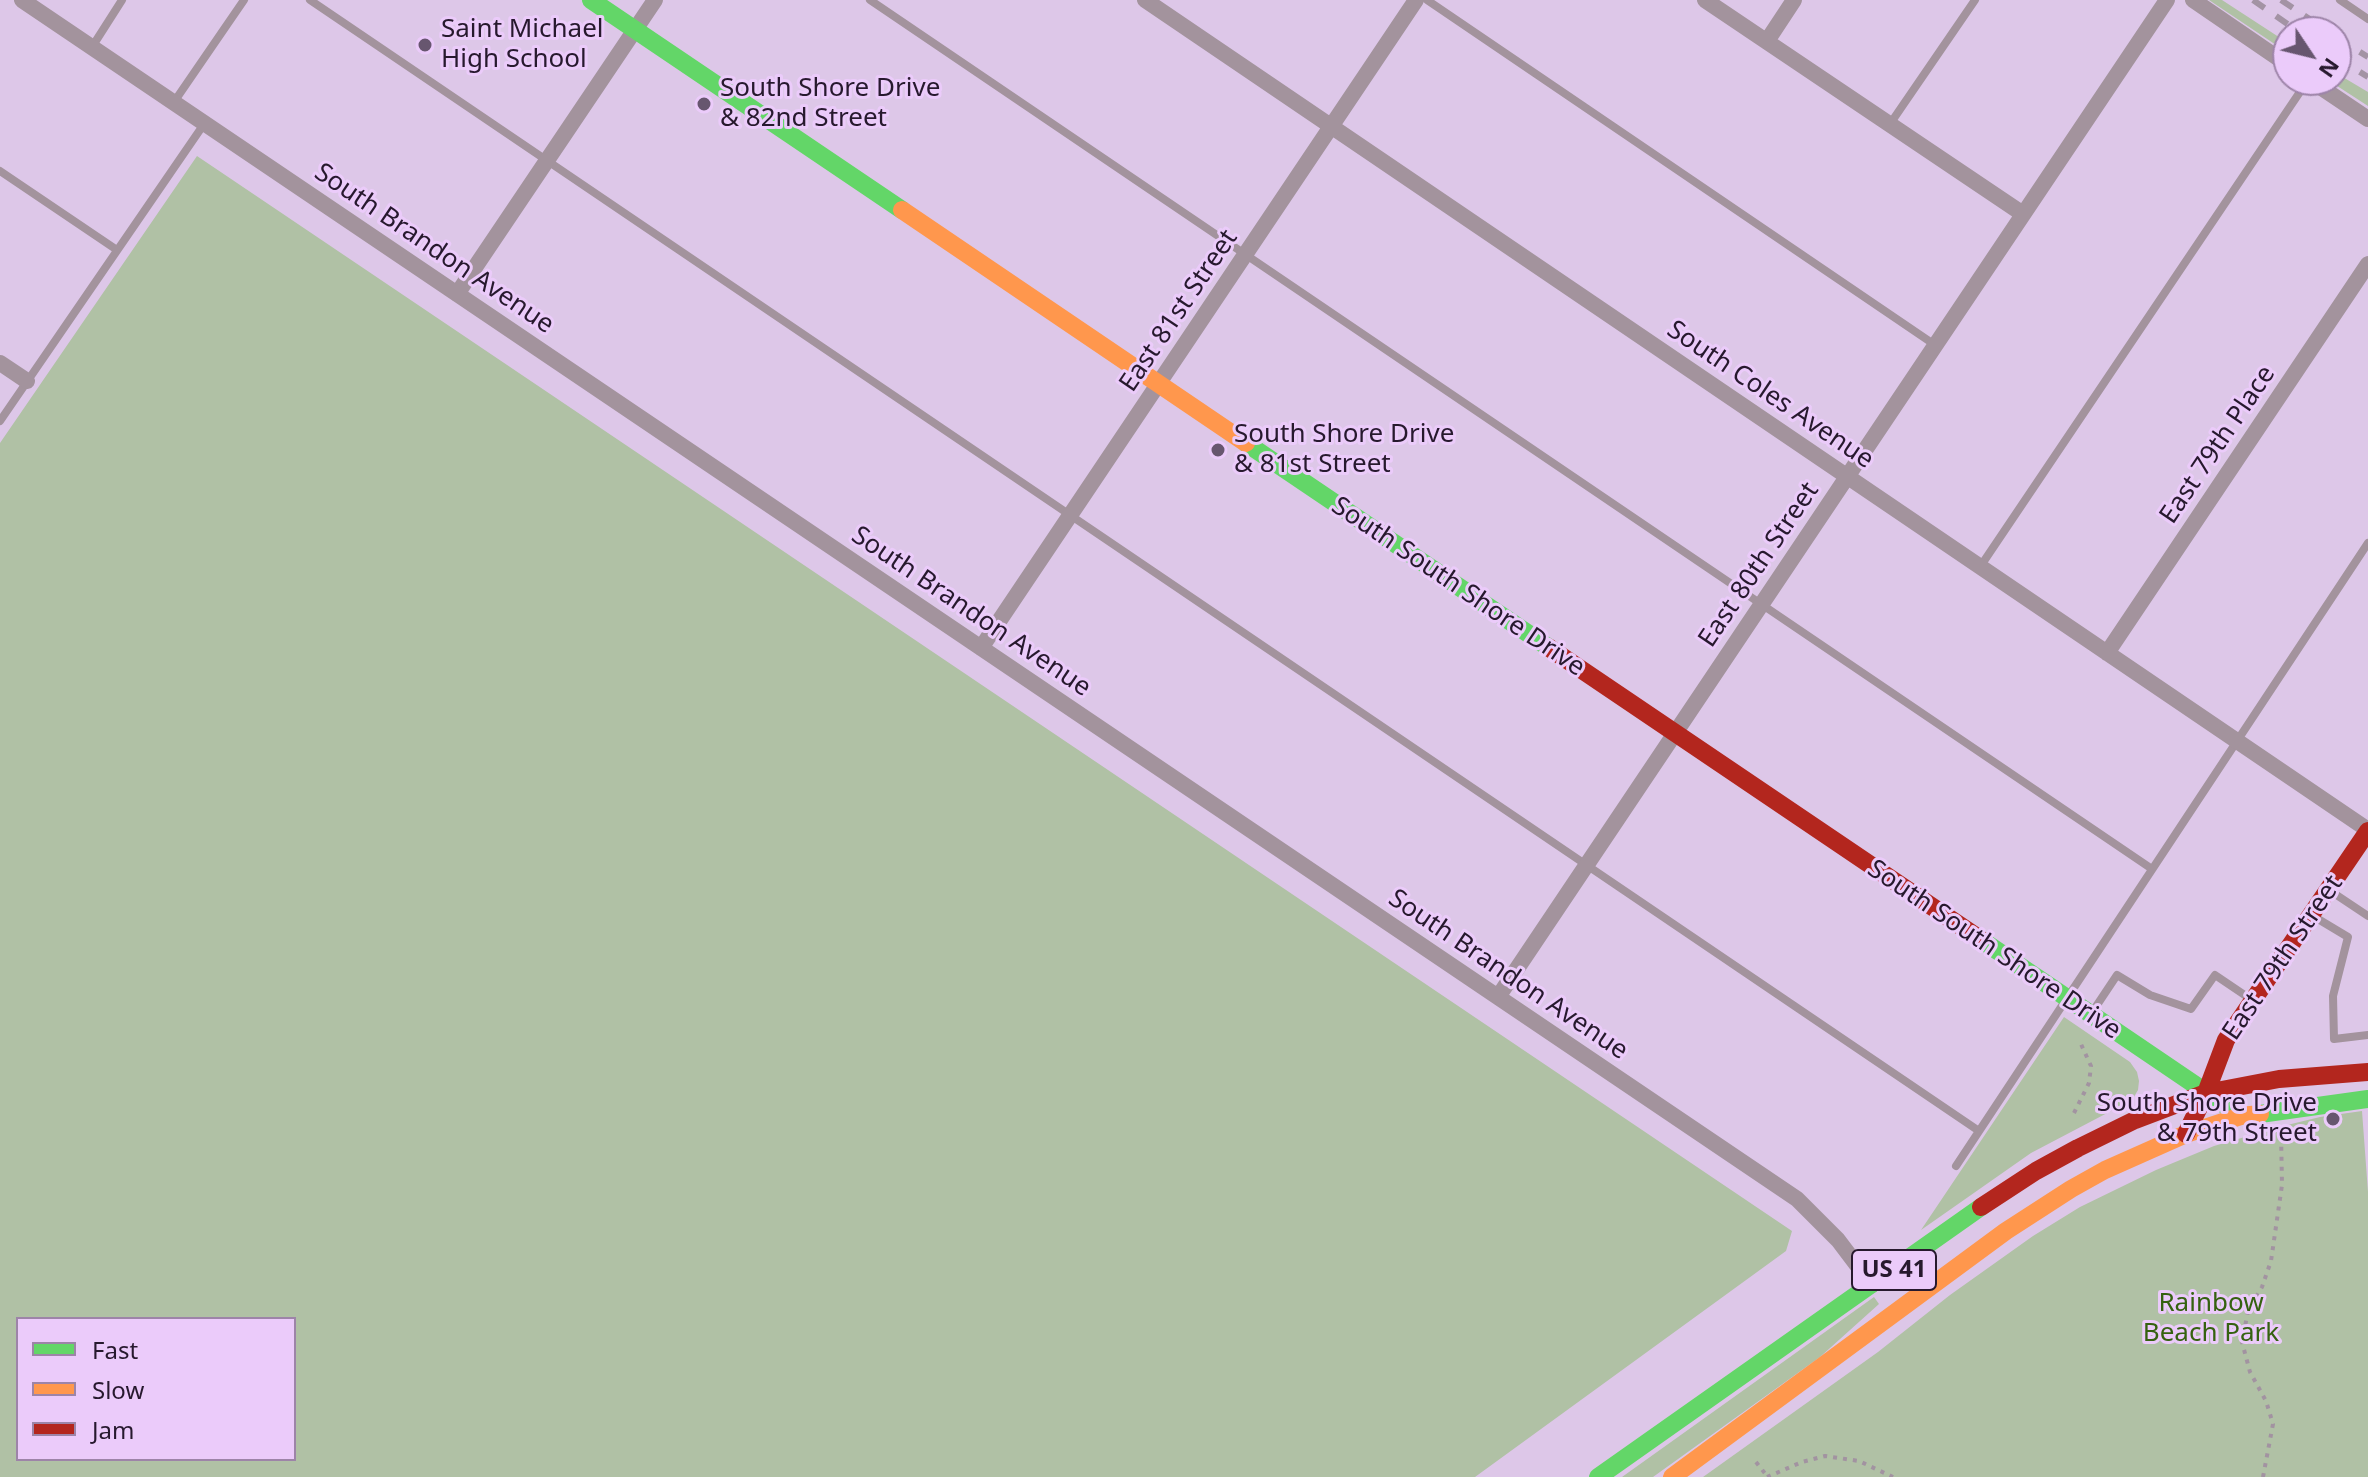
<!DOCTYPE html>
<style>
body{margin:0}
#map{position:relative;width:2368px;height:1477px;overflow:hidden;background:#ddc7e8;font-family:"Noto Sans",sans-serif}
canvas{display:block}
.legend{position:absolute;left:16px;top:1317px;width:280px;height:144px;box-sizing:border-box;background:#ebcbfa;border:2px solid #9d84a8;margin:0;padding:10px 14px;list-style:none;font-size:24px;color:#27192e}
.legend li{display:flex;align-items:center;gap:16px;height:40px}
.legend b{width:40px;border:2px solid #9d84a8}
.north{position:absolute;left:2272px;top:16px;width:80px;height:80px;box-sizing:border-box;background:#ebcbfa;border:2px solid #9d84a8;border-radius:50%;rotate:125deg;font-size:22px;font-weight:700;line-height:32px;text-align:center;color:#27192e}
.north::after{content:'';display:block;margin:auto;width:28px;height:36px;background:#67566f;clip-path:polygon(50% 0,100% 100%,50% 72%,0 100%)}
</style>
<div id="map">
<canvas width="2368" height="1477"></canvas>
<ul class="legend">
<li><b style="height:10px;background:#63d668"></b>Fast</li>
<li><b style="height:10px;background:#ff974d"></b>Slow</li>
<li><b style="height:10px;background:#b3261e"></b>Jam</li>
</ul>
<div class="north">N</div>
</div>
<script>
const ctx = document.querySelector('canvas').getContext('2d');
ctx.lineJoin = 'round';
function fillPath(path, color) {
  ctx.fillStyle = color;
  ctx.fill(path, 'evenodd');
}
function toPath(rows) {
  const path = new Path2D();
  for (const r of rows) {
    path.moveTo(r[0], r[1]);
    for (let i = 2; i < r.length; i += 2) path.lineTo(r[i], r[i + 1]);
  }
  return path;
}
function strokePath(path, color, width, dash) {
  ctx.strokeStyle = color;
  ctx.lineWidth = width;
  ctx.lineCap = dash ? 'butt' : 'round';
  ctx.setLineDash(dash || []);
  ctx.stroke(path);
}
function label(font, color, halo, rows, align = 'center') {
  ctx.font = font + ' "Noto Sans",sans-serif';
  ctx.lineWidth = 6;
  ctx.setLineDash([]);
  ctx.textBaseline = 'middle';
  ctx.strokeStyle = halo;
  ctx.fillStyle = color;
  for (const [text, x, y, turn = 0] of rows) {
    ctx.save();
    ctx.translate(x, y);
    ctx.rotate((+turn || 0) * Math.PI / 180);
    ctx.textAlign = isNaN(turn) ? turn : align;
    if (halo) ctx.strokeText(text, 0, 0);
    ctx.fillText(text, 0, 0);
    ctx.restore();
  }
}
const green = toPath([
 [2209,0,2222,0,2288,43,2288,53],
 [2336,73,2368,92,2368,106,2328,80,2336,80],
 [197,156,1792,1231,1786,1251,1475,1477,0,1477,0,443],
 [18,1319,294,1319,294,1459,18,1459],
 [2064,1017,2130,1062,2137,1072,2139,1081,2138,1090,2132,1100,2031,1153,1921,1230],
 [2362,1111,2368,1192,2368,1477,1703,1477,1878,1352,1950,1295,2033,1236,2080,1207,2156,1170,2214,1146,2279,1127,2320,1117],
 [1874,1297,1879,1304,1820,1357,1653,1477,1622,1477]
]);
const path = toPath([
 [2074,1113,2089,1083,2091,1066,2080,1042],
 [1756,1462,1767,1476],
 [1767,1477,1802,1462,1825,1456,1859,1461,1893,1477],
 [2263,1477,2273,1424,2266,1401,2250,1372,2242,1342,2248,1311,2262,1287,2271,1261,2282,1185,2281,1133]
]);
const lane = toPath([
 [310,0,1979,1131],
 [870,0,2152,869],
 [1427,0,1935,345],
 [2340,0,2368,19],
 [92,47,122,0],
 [174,102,244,0],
 [1890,124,1975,0],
 [0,171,117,250],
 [0,421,204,124],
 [1980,567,2308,80],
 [2332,892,2368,916],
 [2313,916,2348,937,2333,996,2334,1039,2368,1035],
 [2093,1011,2117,975,2150,995,2191,1009,2215,975,2252,1000],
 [1956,1166,2368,543]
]);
const street = toPath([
 [22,0,1797,1199,1838,1240,1872,1285],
 [1145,0,2368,830],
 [1705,0,2023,214],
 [2193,0,2288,65],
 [1767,41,1794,0],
 [2310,80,2368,119],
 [457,294,655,0],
 [0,363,27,381],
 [981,648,1416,0],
 [2107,653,2368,264],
 [1498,997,2167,0]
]);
const fast = toPath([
 [591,0,902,210],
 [1246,443,1548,647],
 [1980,939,2241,1116],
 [2260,1114,2368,1099],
 [1598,1477,1981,1207]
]);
const slow = toPath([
 [902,210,1246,443],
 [1672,1477,2006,1231,2071,1189,2105,1170,2186,1134,2241,1116,2260,1114]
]);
const jam = toPath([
 [1548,647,1980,939],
 [2186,1134,2206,1093,2226,1040,2368,831],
 [1981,1207,2036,1171,2078,1148,2135,1120,2206,1093,2279,1079,2368,1072]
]);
const rail = toPath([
 [2253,0,2299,32],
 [2281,0,2329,32],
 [2336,37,2368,57],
 [2336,57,2368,77]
]);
const markers = [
 [425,45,8,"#67566f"],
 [704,104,8,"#67566f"],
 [1218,450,8,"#67566f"],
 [2333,1119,8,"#67566f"]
];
const shields = [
 [1894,1270,84]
];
const shieldNames = [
 ["US 41",1894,1270]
];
const poiNames = [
 ["Saint Michael",441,30],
 ["High School",441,60],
 ["South Shore Drive",720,89],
 ["& 82nd Street",720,119],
 ["South Shore Drive",1234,435],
 ["& 81st Street",1234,465],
 ["South Shore Drive",2317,1104,"right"],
 ["& 79th Street",2317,1134,"right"]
];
const streetNames = [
 ["South Brandon Avenue",434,249,34],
 ["East 81st Street",1179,311,-56],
 ["South Coles Avenue",1770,395,34],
 ["East 79th Place",2218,445,-56],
 ["East 80th Street",1759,565,-56],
 ["South South Shore Drive",1458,587,34],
 ["South Brandon Avenue",971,612,34],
 ["South South Shore Drive",1994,950,34],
 ["East 79th Street",2283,958,-56],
 ["South Brandon Avenue",1508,975,34]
];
const parkNames = [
 ["Rainbow",2211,1304],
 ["Beach Park",2211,1334]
];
fillPath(green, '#b0c1a5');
strokePath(path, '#a293a1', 4, [4, 6]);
strokePath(lane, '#a3939d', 8);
strokePath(street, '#a3939d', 16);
strokePath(fast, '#63d668', 18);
strokePath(slow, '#ff974d', 18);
strokePath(jam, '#b3261e', 18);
strokePath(rail, '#a393a4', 6, [14, 14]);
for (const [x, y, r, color] of markers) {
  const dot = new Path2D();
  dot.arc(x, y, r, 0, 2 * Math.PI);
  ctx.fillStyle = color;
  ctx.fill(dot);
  strokePath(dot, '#ebcbfa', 3);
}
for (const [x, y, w] of shields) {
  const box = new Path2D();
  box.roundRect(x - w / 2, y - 20, w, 40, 6);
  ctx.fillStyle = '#ebcbfa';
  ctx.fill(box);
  strokePath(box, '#27192e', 2);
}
label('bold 24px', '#27192e', null, shieldNames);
label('26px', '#27192e', '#ebcbfa', poiNames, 'left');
label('26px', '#27192e', '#ebcbfa', streetNames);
label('26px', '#356210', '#ebcbfa', parkNames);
</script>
